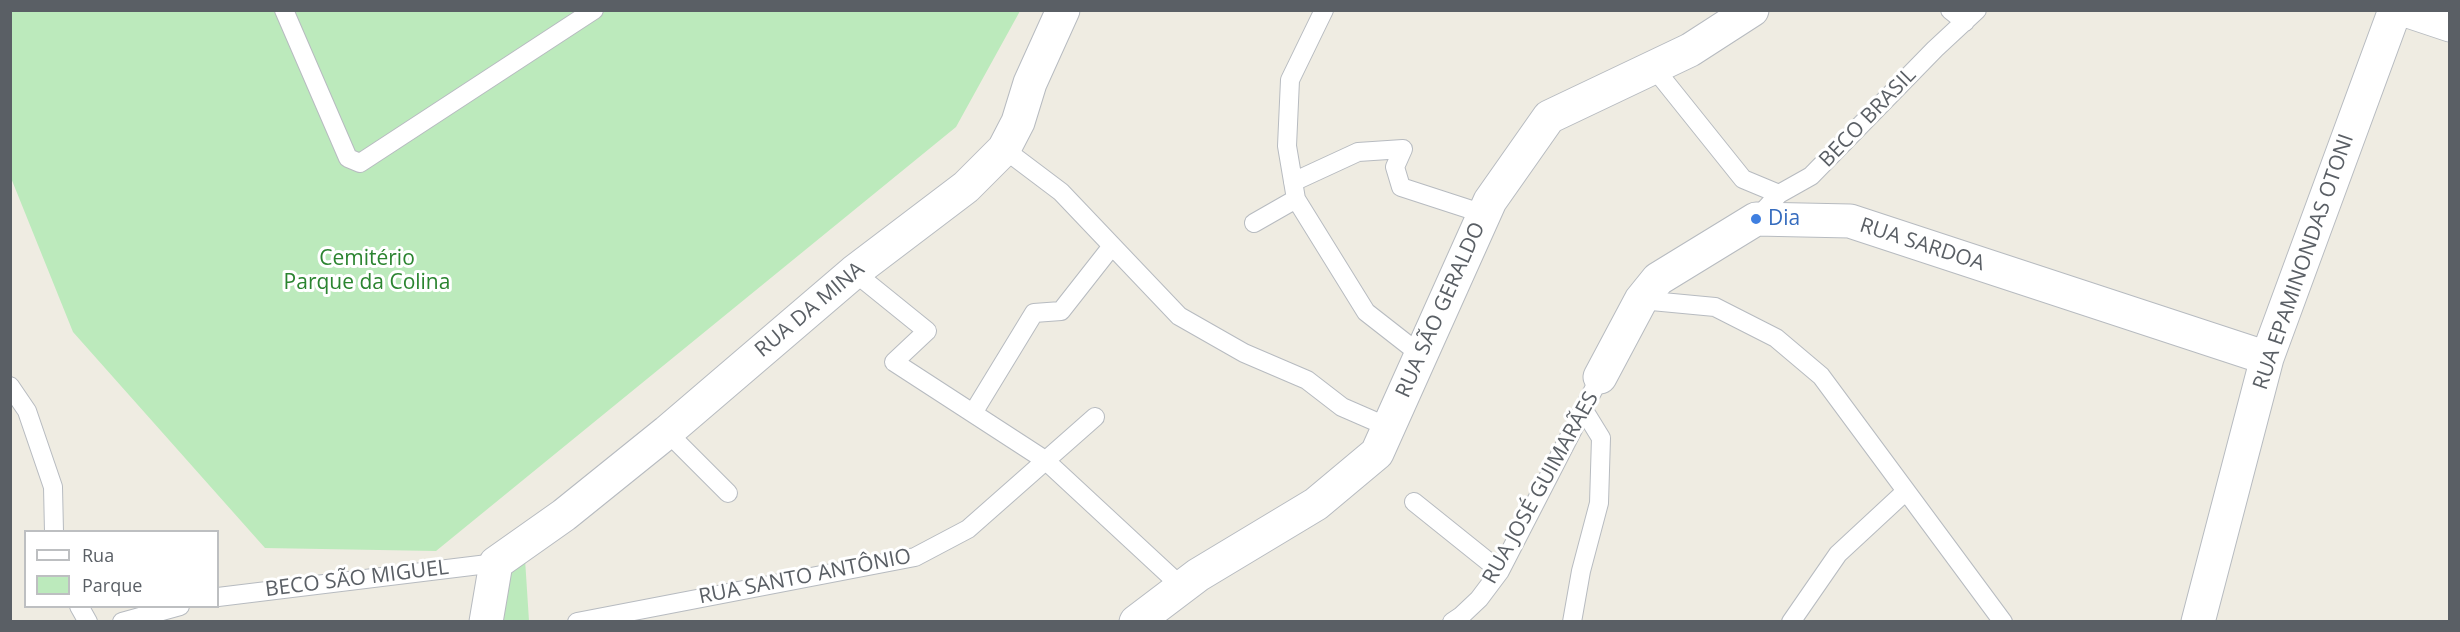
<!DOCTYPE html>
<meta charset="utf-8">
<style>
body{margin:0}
#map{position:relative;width:2460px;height:632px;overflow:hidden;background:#efece2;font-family:"Open Sans",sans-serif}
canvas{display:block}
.frame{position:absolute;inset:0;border:12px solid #5a5f65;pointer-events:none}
.legend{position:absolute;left:24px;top:530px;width:195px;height:78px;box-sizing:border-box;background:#fff;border:2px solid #bdbfc1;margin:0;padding:8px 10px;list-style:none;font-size:18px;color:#5a5f65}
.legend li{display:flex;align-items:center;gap:12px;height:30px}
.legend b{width:30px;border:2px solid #bdbfc1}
</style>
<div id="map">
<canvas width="2460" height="632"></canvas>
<div class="frame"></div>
<ul class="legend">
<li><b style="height:8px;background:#fff"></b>Rua</li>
<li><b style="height:16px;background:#bceabc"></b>Parque</li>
</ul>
</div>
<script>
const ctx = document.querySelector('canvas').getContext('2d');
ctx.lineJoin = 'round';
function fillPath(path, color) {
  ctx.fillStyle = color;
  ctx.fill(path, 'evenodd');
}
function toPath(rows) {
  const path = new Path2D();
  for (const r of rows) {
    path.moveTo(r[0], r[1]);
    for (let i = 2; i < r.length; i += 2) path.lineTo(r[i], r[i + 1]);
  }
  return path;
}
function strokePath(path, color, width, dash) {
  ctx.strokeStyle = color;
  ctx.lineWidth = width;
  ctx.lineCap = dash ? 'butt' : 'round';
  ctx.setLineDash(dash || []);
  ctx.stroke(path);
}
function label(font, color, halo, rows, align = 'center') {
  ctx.font = font + ' "Open Sans",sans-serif';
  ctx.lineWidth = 6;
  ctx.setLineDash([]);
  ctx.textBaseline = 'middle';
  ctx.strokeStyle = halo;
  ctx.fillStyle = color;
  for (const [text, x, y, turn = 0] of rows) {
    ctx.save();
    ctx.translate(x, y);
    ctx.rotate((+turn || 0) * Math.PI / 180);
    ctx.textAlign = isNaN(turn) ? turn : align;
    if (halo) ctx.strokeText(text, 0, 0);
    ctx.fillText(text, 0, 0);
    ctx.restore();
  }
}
const green = toPath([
 [11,11,1020,11,956,127,436,551,265,548,73,332,11,178],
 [525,559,529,621,493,622,509,569]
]);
const service = toPath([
 [284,10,348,158,360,163,594,10],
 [1324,10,1290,80,1287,146,1296,199,1366,312,1421,355],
 [1950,10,1965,22],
 [1654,68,1743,179,1779,194],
 [1004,149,1061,192,1179,316,1244,353,1307,380,1342,407,1388,427],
 [1293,182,1358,152,1403,149,1395,167,1401,187,1484,214],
 [1756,219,1779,194,1811,176,1935,49,1977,10],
 [1254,223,1296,199],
 [854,272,927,331,894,362,1045,460,1182,587],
 [1641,300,1715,307,1776,338,1821,376,2003,622],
 [10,386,27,411,53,487,54,532],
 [973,413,1034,313,1061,311,1112,246],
 [667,432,728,493],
 [1414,502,1500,571],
 [218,597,496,563],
 [79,606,88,622],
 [122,622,180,606],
 [577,622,915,557,968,529,1095,417],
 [1452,622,1461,616,1479,599,1500,571,1600,377],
 [1572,622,1581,571,1599,503,1601,438,1585,412],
 [1791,622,1838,554,1906,491]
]);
const minor = toPath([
 [2405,10,2450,25],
 [1600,377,1641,300,1658,279,1756,219,1850,221,2267,358],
 [486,622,496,563,564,515,667,432,854,272,966,187,1004,149,1018,122,1030,83,1063,10],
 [1136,622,1198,575,1316,504,1377,453,1490,201,1549,117,1690,50,1752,10],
 [2198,622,2267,358,2395,10]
]);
const markers = [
 [1756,219,6,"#3f7fe0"]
];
const streetNames = [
 ["BECO BRASIL",1868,118,-46],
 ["RUA SARDOA",1922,245,18],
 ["RUA EPAMINONDAS OTONI",2304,262,-71],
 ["RUA DA MINA",810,310,-40],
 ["RUA SÃO GERALDO",1441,310,-66],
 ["RUA JOSÉ GUIMARÃES",1541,488,-61],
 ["RUA SANTO ANTÔNIO",805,577,-11],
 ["BECO SÃO MIGUEL",357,579,-7]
];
const shopNames = [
 ["Dia",1768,219]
];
const parkNames = [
 ["Cemitério",367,259],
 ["Parque da Colina",367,283]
];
fillPath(green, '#bceabc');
strokePath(service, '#b7bbc0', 20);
strokePath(minor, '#b7bbc0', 35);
strokePath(service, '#fff', 18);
strokePath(minor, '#fff', 33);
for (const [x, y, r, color] of markers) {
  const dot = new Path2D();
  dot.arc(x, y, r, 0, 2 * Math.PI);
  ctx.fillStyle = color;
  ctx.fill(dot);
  strokePath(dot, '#fff', 2);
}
label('21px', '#5a5f65', '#fff', streetNames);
label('21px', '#366cbe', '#fff', shopNames, 'left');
label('21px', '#2b8430', '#fff', parkNames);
</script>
